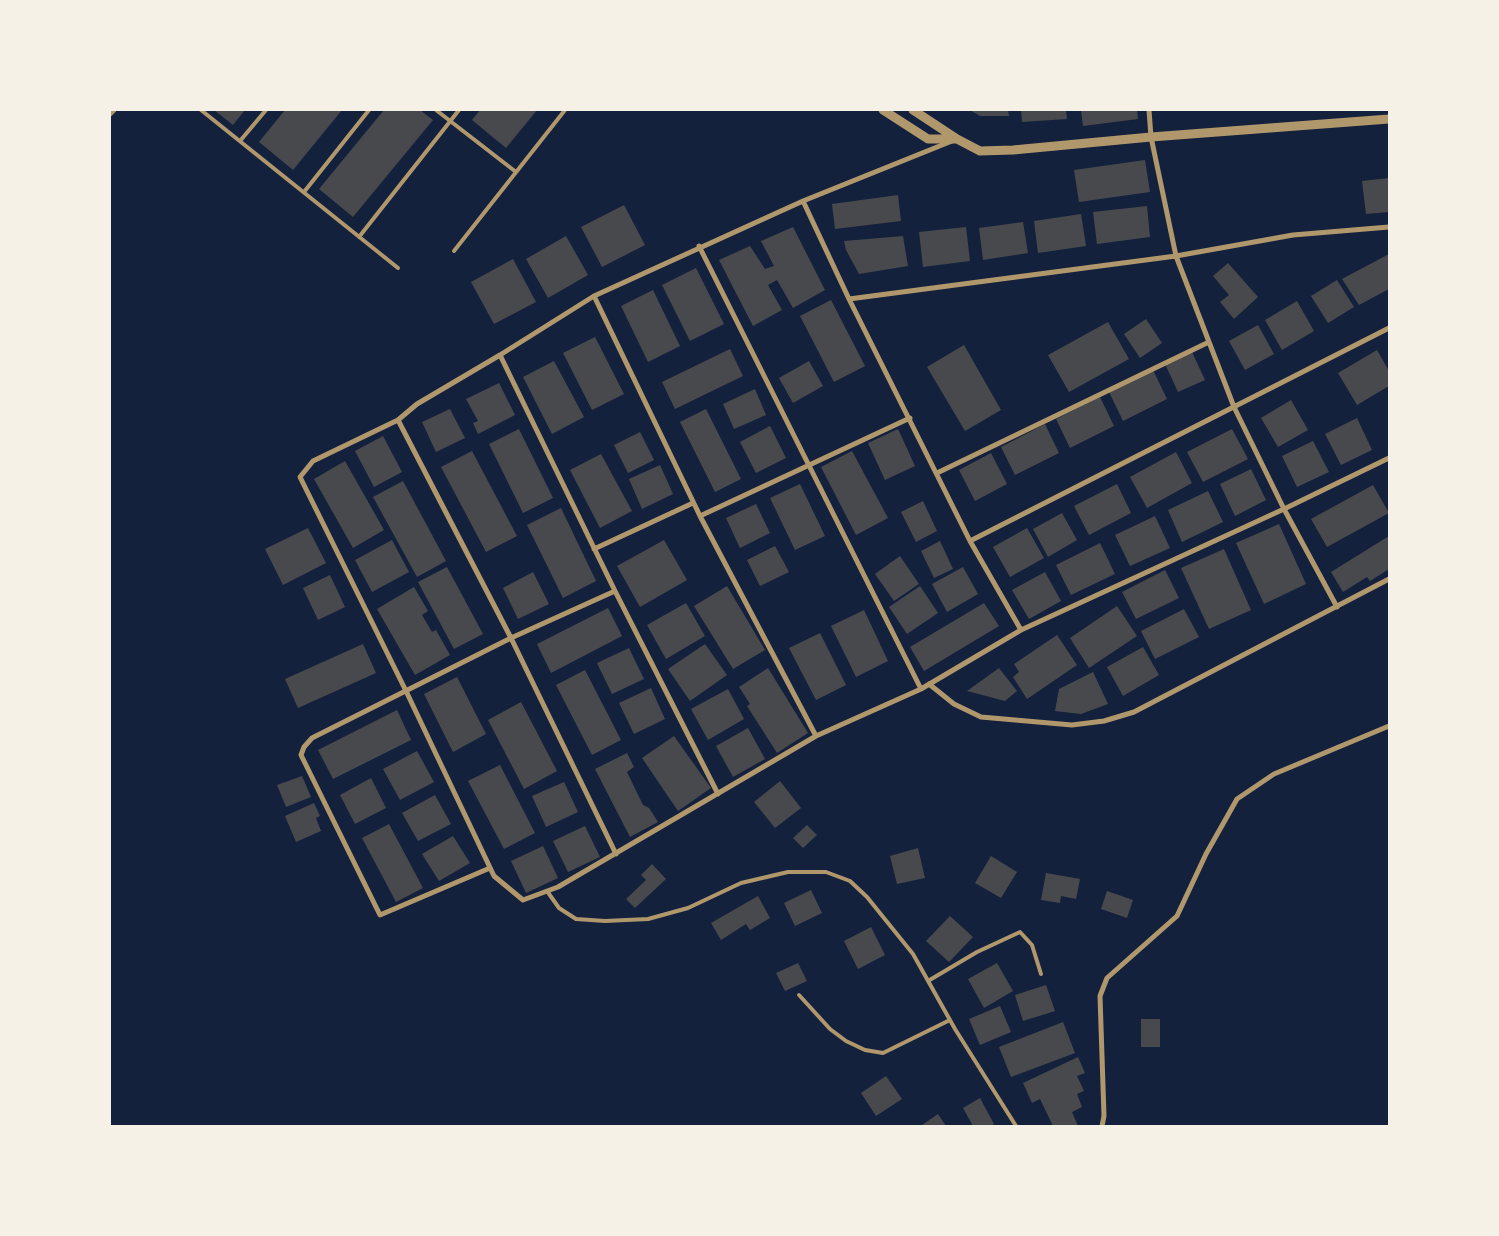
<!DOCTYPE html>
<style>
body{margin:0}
#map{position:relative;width:1499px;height:1236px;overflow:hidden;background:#14213d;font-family:Raleway,sans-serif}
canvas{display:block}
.frame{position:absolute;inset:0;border:111px solid #f6f1e7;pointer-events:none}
</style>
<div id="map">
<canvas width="1499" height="1236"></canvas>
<div class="frame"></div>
</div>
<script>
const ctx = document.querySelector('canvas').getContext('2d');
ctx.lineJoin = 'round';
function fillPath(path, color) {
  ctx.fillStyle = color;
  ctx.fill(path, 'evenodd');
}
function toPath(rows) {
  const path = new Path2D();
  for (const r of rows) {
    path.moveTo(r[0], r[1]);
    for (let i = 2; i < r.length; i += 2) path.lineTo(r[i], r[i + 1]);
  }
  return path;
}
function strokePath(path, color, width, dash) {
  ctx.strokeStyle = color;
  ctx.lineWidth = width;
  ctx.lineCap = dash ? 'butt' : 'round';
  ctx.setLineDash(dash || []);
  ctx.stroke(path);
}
const building = toPath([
 [214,110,245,110,233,125],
 [285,110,342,110,293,170,259,142],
 [384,110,420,110,433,120,353,217,319,189],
 [480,110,537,110,506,148,472,120],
 [970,110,1008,110,1009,116,980,116],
 [1021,110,1066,110,1067,119,1022,122],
 [1081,110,1137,110,1138,119,1083,126],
 [1145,160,1150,192,1079,202,1074,170],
 [1389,178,1389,212,1366,214,1362,181],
 [898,195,901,221,835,229,832,204],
 [624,205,645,245,602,267,581,227],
 [1147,206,1150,237,1097,244,1093,212],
 [1081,214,1086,246,1038,253,1034,221],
 [1023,222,1028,253,983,260,979,228],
 [793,227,825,290,793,308,777,280,768,285,782,310,753,326,719,260,750,246,765,269,774,266,761,241],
 [966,227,970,261,923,267,919,232],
 [566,236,588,275,548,298,526,259],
 [903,236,908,266,859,274,846,250,844,241],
 [1389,254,1389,289,1359,305,1342,279],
 [513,259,536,302,494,324,471,282],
 [1228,263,1258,297,1234,319,1220,302,1229,295,1213,276],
 [696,268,724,324,690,341,662,285],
 [1337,280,1354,307,1328,323,1311,296],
 [653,290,680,346,648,362,621,306],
 [831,300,865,366,834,382,800,316],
 [1297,301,1314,331,1282,350,1265,320],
 [1146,319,1162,343,1140,358,1124,334],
 [1108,322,1129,359,1069,392,1048,355],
 [1258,325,1274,354,1245,370,1229,341],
 [595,337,624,394,592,410,563,353],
 [964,345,1001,410,965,431,927,367],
 [730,349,743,376,675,409,662,382],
 [1377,350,1389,371,1389,386,1357,405,1338,373],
 [1192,352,1205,380,1178,392,1165,364],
 [554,361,584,417,552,434,523,377],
 [809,361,823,386,793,403,779,378],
 [1153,370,1167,399,1123,421,1109,392],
 [499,383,515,415,478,434,473,423,478,421,466,399],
 [755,389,766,415,734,429,723,404],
 [1100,397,1114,426,1070,448,1056,419],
 [1291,400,1308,430,1278,447,1261,418],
 [450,409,465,438,436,452,422,422],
 [706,409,741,479,715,492,680,422],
 [1357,418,1372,450,1341,465,1325,434],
 [1045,424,1059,453,1015,475,1001,447],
 [770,426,786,458,756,473,740,442],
 [519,429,553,498,523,513,489,444],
 [898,429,915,466,885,480,868,443],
 [1232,429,1248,459,1203,482,1187,452],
 [640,432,654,460,628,473,614,445],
 [383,436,402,472,374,487,355,451],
 [1313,441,1329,472,1297,487,1282,456],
 [472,451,517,536,486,552,441,467],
 [852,451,888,518,856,535,821,467],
 [1176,452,1192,483,1147,508,1130,477],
 [991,453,1007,484,975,501,959,470],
 [601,454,632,511,600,528,570,470],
 [345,461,384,530,353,548,314,479],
 [660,465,673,494,642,509,629,479],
 [1251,469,1266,500,1235,516,1220,484],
 [403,481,446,561,417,577,373,497],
 [800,484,825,536,795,550,770,498],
 [1117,484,1131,513,1089,535,1074,506],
 [1373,485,1389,513,1327,547,1311,519],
 [1208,491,1223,522,1182,542,1168,510],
 [923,501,937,531,916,542,901,512],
 [756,504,770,533,740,548,726,518],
 [561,508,596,581,563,598,527,525],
 [1062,513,1077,540,1048,557,1033,529],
 [1155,516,1170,548,1130,566,1115,535],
 [1279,524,1306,584,1264,604,1236,543],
 [308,528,326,563,283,585,265,549],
 [1027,528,1044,558,1010,577,993,547],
 [1389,536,1389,569,1370,581,1367,577,1343,592,1331,572],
 [392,540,409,572,372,592,355,560],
 [664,540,687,580,640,607,617,566],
 [940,541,953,569,934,578,921,551],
 [1100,543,1115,574,1071,595,1056,565],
 [775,546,789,572,760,586,747,560],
 [1224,549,1251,610,1209,629,1181,568],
 [900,556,919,584,894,601,875,574],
 [447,567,483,634,454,649,418,582],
 [963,567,978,594,947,612,932,584],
 [1165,570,1179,598,1136,619,1122,592],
 [533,572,549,604,518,619,503,588],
 [1045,572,1061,601,1029,619,1012,590],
 [330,575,345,607,318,620,303,588],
 [727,586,765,650,733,669,694,606],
 [920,586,938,613,907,634,889,607],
 [414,587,428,611,422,615,432,632,436,630,450,655,415,675,377,609],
 [686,603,705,636,666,659,647,625],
 [984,603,999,626,924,671,910,647],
 [1117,606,1137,636,1089,668,1070,638],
 [608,608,622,636,551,673,537,644],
 [1184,609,1199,637,1155,659,1141,631],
 [864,610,888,661,856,677,831,626],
 [820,633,846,685,816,700,789,648],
 [1057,635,1077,665,1027,699,1013,677,1019,672,1014,664],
 [363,644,376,673,298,708,285,679],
 [705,644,727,675,690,701,668,669],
 [1143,647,1159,675,1123,696,1107,667],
 [629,648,644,679,612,694,597,663],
 [768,668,808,733,777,753,747,706,750,704,739,687],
 [999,668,1017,691,1005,701,967,691],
 [585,670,621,740,592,755,556,685],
 [1093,672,1108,704,1081,714,1055,711,1059,689],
 [457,677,486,734,453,752,424,694],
 [651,688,665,719,634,734,619,703],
 [728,689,744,719,708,740,691,709],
 [521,702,557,771,524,789,488,720],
 [397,710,411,740,333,779,318,750],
 [748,728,765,759,733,777,716,746],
 [674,736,711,788,678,811,642,758],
 [417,751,434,782,400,800,383,769],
 [627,753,634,767,627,772,643,805,649,808,658,822,630,837,595,769],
 [500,765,535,833,504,849,468,781],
 [302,776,311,797,286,807,277,785],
 [371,778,386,808,355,824,340,795],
 [780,781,801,808,775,828,754,802],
 [564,782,578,812,546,827,532,796],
 [435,795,451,824,418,841,402,813],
 [314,803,320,816,316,818,321,831,296,842,285,816],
 [389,824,423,888,396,902,362,838],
 [807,825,817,835,803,848,793,838],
 [585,826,600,857,568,872,553,841],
 [453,836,470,863,439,881,422,854],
 [543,846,558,878,526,893,511,861],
 [918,848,925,878,897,884,890,856],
 [991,856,1017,872,1001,898,975,883],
 [652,864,666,879,635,908,626,899,646,880,641,875],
 [1046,873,1080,879,1076,899,1061,896,1060,903,1041,900],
 [811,890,822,913,795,926,784,903],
 [1107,891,1133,900,1127,918,1101,909],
 [758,896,770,918,750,930,746,924,721,940,711,923],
 [950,916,973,937,949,962,926,941],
 [871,927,885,955,858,969,844,941],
 [798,963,807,981,785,991,776,973],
 [997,963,1013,991,984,1008,968,979],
 [1046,985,1055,1011,1023,1021,1015,995],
 [1000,1006,1011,1032,980,1045,969,1019],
 [1141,1019,1160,1019,1160,1047,1141,1047],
 [1063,1022,1075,1053,1011,1077,999,1047],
 [1078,1057,1085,1073,1077,1076,1084,1091,1077,1094,1082,1107,1072,1112,1078,1126,1053,1126,1040,1099,1032,1103,1023,1083],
 [886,1076,902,1099,876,1116,861,1093],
 [980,1098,994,1124,991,1126,973,1126,963,1108],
 [938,1114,946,1126,922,1126,922,1125]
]);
const service = toPath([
 [201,110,398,268],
 [436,110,516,172],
 [240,141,266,110],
 [304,192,369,110],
 [359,237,459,110],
 [454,251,565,110],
 [547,891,559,908,576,919,605,921,648,919,688,908,741,883,788,872,826,872,850,881,867,897,913,954,955,1029,1016,1126],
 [928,981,977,952,1020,932,1032,945,1041,974],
 [799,995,830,1029,846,1041,865,1050,883,1053,950,1020]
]);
const minor = toPath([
 [1149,110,1151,137,1176,256,1234,407,1284,509,1337,607],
 [110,114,114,110],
 [952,141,803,201,594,296,500,355,417,404,398,420,313,461,300,477,406,691,494,876,523,900,558,887,816,736,921,689,1021,630,1284,509,1389,458],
 [803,201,849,299,970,541,1021,630],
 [699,246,921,689],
 [594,296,700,516,816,736],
 [849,299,1176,256,1293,235,1389,227],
 [500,355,615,591,718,794],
 [398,420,511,638,616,854],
 [937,473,1209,342],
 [700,516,910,418],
 [970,541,1389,328],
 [594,549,693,503],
 [929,684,954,704,981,717,1072,725,1104,721,1134,712,1389,579],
 [490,868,380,915,301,755,304,747,312,738,511,638,615,591],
 [1102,1126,1104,1116,1100,996,1107,978,1177,916,1206,854,1237,799,1274,774,1389,726]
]);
const tertiary = toPath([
 [883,110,928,139,957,139],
 [913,110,957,139,980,151,1013,150,1151,137,1389,119]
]);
fillPath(building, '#48494c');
strokePath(service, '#b1986c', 4);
strokePath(minor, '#b1986c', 5);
strokePath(tertiary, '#b1986c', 9);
</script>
